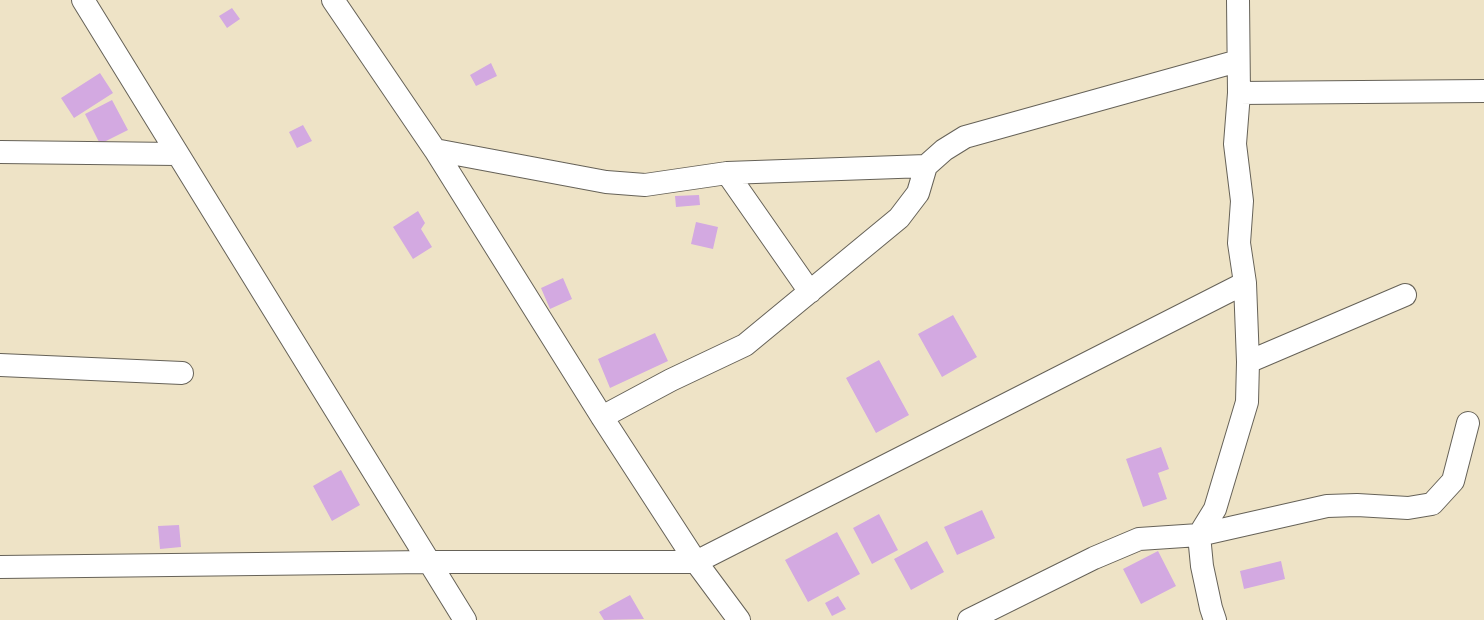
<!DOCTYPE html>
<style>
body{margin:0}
canvas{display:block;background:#eee3c6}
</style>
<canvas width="1484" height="620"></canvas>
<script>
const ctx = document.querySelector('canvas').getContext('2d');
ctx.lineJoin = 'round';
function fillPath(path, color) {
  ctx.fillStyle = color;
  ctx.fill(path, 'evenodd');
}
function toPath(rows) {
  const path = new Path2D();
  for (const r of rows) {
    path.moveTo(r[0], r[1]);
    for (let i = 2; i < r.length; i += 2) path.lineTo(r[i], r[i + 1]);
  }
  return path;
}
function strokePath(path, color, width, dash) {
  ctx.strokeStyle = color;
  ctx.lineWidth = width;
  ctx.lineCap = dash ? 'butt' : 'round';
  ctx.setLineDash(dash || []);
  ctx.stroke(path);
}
const building = toPath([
 [232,8,240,19,227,28,219,16],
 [491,63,497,76,476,86,470,75],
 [100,73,113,93,74,118,61,98],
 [112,100,128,130,100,144,85,114],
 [303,125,312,141,297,148,289,132],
 [699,195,700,205,676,207,675,196],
 [418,211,425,223,421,229,432,247,413,259,393,227],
 [696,222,718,227,713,249,691,244],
 [563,278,572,299,550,309,541,288],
 [953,315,977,357,942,377,918,334],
 [655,333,668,361,610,388,598,359],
 [879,360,909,415,876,433,846,378],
 [1161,447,1169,469,1158,473,1167,499,1143,507,1126,459],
 [341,470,360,505,332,521,313,486],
 [982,510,995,538,957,555,944,527],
 [879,514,898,550,872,564,853,528],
 [179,525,181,547,160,549,158,526],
 [837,532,860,574,808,602,785,560],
 [927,541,944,572,911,590,894,559],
 [1158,551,1176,586,1141,604,1123,569],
 [1281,561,1285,579,1244,589,1240,571],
 [630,595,644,619,604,620,599,612],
 [838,596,846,609,832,616,825,603]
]);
const minor = toPath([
 [83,0,465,620],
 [333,0,435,150,602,417,696,562,739,620],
 [1239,93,1484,91],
 [435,150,606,182,645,185,727,173,926,166],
 [0,152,177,154],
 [727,173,810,292],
 [1248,362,1405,295],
 [0,365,182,373],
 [602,417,671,380,745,345,899,218,918,193,926,166,944,150,965,137,1238,61],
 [0,567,428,562,696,562,1245,283],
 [969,620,1094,558,1139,539,1199,535,1215,509,1247,402,1248,362,1245,283,1239,243,1242,201,1235,144,1239,93,1238,0],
 [1215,620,1211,608,1202,566,1199,535,1327,506,1357,505,1408,508,1432,504,1453,481,1468,423]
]);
fillPath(building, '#d3a9e1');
strokePath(minor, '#666258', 24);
strokePath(minor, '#fff', 22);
</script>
